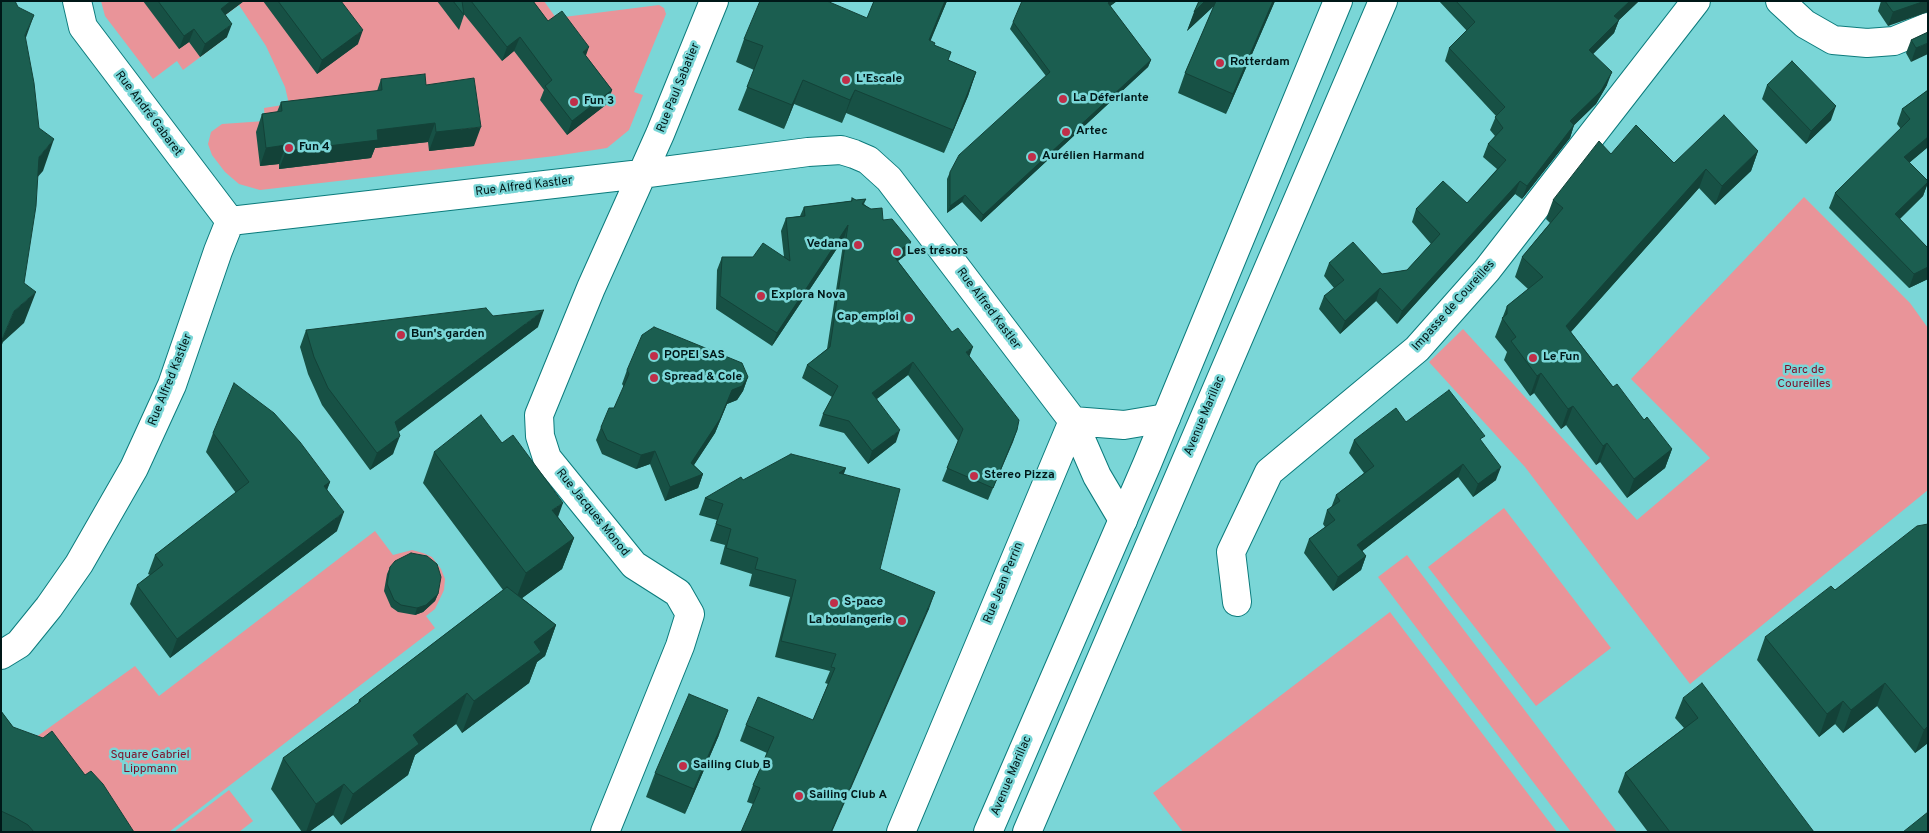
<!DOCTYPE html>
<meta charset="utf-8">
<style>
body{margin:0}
#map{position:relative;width:1929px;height:833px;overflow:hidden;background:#7ad6d7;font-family:Overpass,sans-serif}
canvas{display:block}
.frame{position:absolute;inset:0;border:2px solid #001818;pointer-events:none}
</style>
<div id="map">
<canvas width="1929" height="833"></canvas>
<div class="frame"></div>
</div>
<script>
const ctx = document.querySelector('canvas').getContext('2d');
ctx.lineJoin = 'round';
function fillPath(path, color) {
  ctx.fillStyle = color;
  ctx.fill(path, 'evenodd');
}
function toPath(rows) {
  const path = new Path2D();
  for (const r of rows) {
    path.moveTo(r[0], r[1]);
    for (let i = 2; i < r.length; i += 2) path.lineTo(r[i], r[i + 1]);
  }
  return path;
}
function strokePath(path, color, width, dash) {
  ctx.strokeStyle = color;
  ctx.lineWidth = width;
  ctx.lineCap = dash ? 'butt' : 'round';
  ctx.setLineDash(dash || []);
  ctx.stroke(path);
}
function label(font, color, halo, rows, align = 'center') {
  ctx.font = font + ' Overpass,sans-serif';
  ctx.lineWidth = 5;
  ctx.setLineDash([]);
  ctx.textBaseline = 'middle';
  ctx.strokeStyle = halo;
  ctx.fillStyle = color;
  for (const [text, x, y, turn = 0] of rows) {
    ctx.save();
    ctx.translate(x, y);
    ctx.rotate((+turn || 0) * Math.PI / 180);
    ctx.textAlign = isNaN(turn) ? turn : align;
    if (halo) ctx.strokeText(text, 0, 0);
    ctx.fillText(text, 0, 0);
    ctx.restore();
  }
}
const green = toPath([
 [101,1,544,1,556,18,659,5,664,8,666,14,634,92,643,95,629,130,607,148,555,156,260,190,239,184,225,172,212,155,208,144,211,132,222,124,265,121,264,108,289,104,285,87,266,46,239,5,216,22,227,37,183,70,177,61,153,79,105,16],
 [1804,197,1910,303,1928,328,1928,490,1690,684,1525,467,1429,362,1463,329,1637,520,1710,458,1631,379],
 [1504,508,1611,648,1536,706,1428,567],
 [375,531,393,555,412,550,423,553,432,557,441,569,445,579,444,590,435,609,426,616,435,628,169,832,116,832,18,750,135,666,159,696],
 [1407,555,1617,832,1571,832,1378,577],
 [1390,612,1557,832,1183,832,1153,793],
 [229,790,253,821,239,832,174,832]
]);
const minor = toPath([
 [77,1,83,27,230,221],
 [1780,1,1805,24,1833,40,1867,43,1894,41,1928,27],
 [1073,421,1124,425,1166,418],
 [1237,602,1231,552,1269,472,1417,349,1487,270,1696,1],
 [1,655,19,644,49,607,79,564,134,468,172,385,218,251,230,221,641,174,808,152,841,150,854,154,868,160,889,179,1073,421,1097,476,1123,520],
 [605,832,680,646,690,614,678,593,634,565,547,458,540,436,539,415,591,288,660,134,714,1],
 [901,832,1073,421]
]);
const tertiary = toPath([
 [988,832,1147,464,1338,1],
 [1027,832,1383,1]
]);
const wall = toPath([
 [143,1,244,1,225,15,227,37,200,57,189,42,179,49],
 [263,1,341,1,358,44,317,74],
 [437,1,533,1,548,21,586,56,612,90,607,104,567,135,540,100,544,90,514,51,502,61,463,13,464,15,459,30],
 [874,1,947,1,930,41,948,60,976,72,968,96,944,153,846,113,842,123,794,104,784,129,738,110,754,70,736,62,744,39,867,18],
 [1117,1,1110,6,1151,60,1148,67,981,222,962,202,947,213,947,179,950,172,1046,76,1010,29,1013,22],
 [1199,1,1275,1,1226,114,1178,93,1185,73,1214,6,1187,31],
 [1439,1,1639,1,1619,20,1614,33,1593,54,1607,85,1596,104,1574,125,1570,138,1522,199,1515,194,1397,324,1376,301,1340,334,1319,309,1324,296,1334,288,1324,276,1329,263,1382,274,1407,270,1431,244,1412,222,1416,209,1467,203,1497,169,1483,157,1488,144,1495,136,1490,130,1496,116,1445,61,1449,48,1467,31],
 [1881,1,1928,1,1888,26,1878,11],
 [1928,32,1911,62,1906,53,1911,40],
 [381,79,426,85,474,146,429,151,428,142,375,148,371,158,279,169,279,164,260,166,256,132,262,114,277,112,281,102,377,91],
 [1767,85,1831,120,1806,144,1762,99],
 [1928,90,1928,147,1909,163,1928,181,1928,183,1923,196,1900,219,1928,248,1928,279,1909,288,1829,208,1835,193,1901,129,1897,124,1902,109],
 [1758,151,1751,171,1715,205,1699,188,1571,332,1613,387,1672,449,1665,468,1627,498,1600,462,1596,465,1566,425,1561,429,1534,393,1530,396,1504,360,1507,352,1495,337,1507,306,1528,289,1515,277,1522,257,1550,223,1546,219,1553,200,1611,154,1674,163],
 [852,198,856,200,866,199,864,204,911,242,906,255,898,261,970,357,1017,430,988,500,942,481,958,441,908,375,877,399,896,442,868,464,844,433,819,426,823,414,832,397,802,378,807,365,827,349,844,238,772,346,716,309,717,270,722,257,784,257,781,231,786,218,800,216,804,207,851,201],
 [493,316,538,327,398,432,393,454,370,470,322,405,308,374,300,347,306,330],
 [627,370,748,377,743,391,737,400,727,404,715,433,694,465,703,474,698,488,665,501,650,464,636,469,602,454,596,440,601,427,614,408,624,387,622,384],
 [1406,422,1482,442,1496,480,1473,497,1458,477,1362,551,1366,556,1361,570,1333,591,1304,553,1309,539,1325,527,1323,524,1327,510,1331,508,1336,495,1364,473,1349,453,1354,440],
 [213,433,330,482,327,489,337,531,170,658,130,604,137,585,150,575,148,574,155,555,236,493,206,452],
 [434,452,558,517,574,538,562,569,522,598,556,625,545,656,537,662,529,683,462,733,456,724,415,755,408,775,341,825,333,815,309,832,302,832,271,789,283,758,358,703,359,700,503,590,423,483],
 [846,468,843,474,880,569,929,609,753,804,747,802,753,785,767,753,740,741,746,725,813,720,828,684,825,683,830,671,775,657,790,597,749,586,752,574,720,564,725,545,710,541,717,520,699,515,705,498,743,480],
 [1928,524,1928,743,1915,753,1877,706,1843,733,1835,724,1819,737,1757,660,1765,637,1835,590],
 [390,567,438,594,435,601,423,612,415,615,398,612,391,607,384,591,387,574],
 [1683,698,1814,832,1648,832,1618,792,1625,773,1684,728,1675,718],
 [1,711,13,727,85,775,134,832,1,832],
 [719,735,685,814,646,797,655,773]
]);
const shadedWall = toPath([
 [231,1,244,1,216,22,221,9],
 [945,1,947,1,921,64,929,40],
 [1110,1,1117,1,1105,10,1108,3],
 [1205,1,1217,1,1216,4,1187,31,1194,12],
 [1273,1,1275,1,1226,114,1233,94],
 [1630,1,1639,1,1619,20,1614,33,1584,63,1589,50,1614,16],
 [1925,1,1928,1,1928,12,1888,26,1893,12],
 [34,15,23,46,25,35],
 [232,24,227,37,200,57,205,44],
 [194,29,189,42,179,49,184,36],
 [363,30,358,44,317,74,322,60],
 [520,37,514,51,502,61,507,47],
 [1928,43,1928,54,1911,62,1916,48],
 [589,47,584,61,583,52],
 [1151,60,1148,67,981,222,983,215],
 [976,72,968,96,944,153,953,130],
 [1612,72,1607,85,1596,104,1565,134,1570,121],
 [803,80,794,104,784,129,792,105],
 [612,90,607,104,567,135,572,121],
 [855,90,846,113,842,123,850,100],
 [1836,106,1831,120,1806,144,1811,131],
 [435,123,428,142,375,148,371,158,279,169,286,151,377,130],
 [1574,125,1570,138,1522,199,1527,186],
 [481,127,474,146,429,151,436,132],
 [1928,137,1928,147,1898,172,1904,157],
 [54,139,43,171,28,188,39,157],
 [286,145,279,164,260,166,266,148],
 [1758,151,1751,171,1715,205,1722,186],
 [1706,169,1699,188,1559,345,1566,326],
 [1520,181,1515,194,1397,324,1402,311],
 [1928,182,1923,196,1889,229,1895,214],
 [965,195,962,202,947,213,950,206],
 [848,225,844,238,772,346,777,333],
 [911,242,906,255,889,267,893,255],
 [1928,267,1928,279,1909,288,1914,274],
 [1380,288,1376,301,1340,334,1345,321],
 [36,292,24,323,3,342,1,347,1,342,14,311],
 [544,310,538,327,388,440,395,422],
 [973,347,968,360,966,352],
 [913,362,908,375,867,406,872,393],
 [1541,373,1534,393,1530,396,1537,376],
 [748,377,743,391,737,400,727,404,715,433,686,477,691,463,732,390],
 [1573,406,1566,425,1561,429,1568,409],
 [900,430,896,442,868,464,872,451],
 [1017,430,1013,442,988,500,993,488],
 [400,436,393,454,370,470,377,453],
 [1607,443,1600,462,1596,465,1603,446],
 [1672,449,1665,468,1627,498,1634,479],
 [655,451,650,464,636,469,641,455],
 [1463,464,1458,477,1352,559,1357,545],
 [1501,467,1496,480,1473,497,1478,484],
 [846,468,840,485,839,473],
 [703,474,698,488,665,501,670,487],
 [330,482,323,501,324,486],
 [563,503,552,534,552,510],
 [344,512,337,531,170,658,177,639],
 [574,538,562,569,514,604,526,573],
 [1366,556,1361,570,1333,591,1338,577],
 [935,592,929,609,832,832,831,832],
 [438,594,435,601,423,612,415,615,417,608],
 [556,625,545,656,537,662,529,683,462,733,474,701,534,642],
 [1885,683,1877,706,1843,733,1851,710],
 [467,693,456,724,415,755,408,775,341,825,353,794,413,735],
 [1843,701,1835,724,1819,737,1827,714],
 [728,710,719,735,685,814,694,789],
 [1928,726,1928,743,1915,753,1924,730],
 [344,784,333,815,309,832,306,832,316,804]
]);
const building = toPath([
 [1,1,15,1,18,7,34,15,25,35,34,83,39,128,54,139,39,157,36,206,24,283,36,292,14,311,1,342,1,1],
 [158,1,231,1,221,9,232,24,205,44,194,29,184,36,158,1],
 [278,1,341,1,363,30,322,60,278,1],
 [453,1,462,1,464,15,453,1],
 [471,1,533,1,548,21,562,11,589,47,583,52,612,90,572,121,545,86,552,80,520,37,507,47,471,1],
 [760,1,827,1,867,18,874,1,945,1,929,40,935,43,934,45,951,52,948,60,976,72,953,130,855,90,850,100,803,80,792,105,747,87,763,46,744,39,760,1],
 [1022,1,1110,1,1108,3,1151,60,983,215,965,195,950,206,950,172,959,155,1050,72,1013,22,1022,1],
 [1199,1,1205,1,1194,12,1199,1],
 [1216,1,1273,1,1233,94,1185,73,1216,1],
 [1456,1,1630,1,1614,16,1619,20,1589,50,1612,72,1601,91,1570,121,1574,125,1527,186,1520,181,1402,311,1380,288,1345,321,1324,296,1344,280,1329,263,1353,242,1382,274,1407,270,1440,234,1416,209,1443,181,1467,203,1506,160,1488,144,1503,128,1495,117,1505,107,1449,48,1475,22,1456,1],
 [1885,1,1925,1,1893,12,1885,1],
 [1928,32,1928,43,1916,48,1911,40,1928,32],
 [1792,61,1836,106,1811,131,1767,85,1792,61],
 [425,74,426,85,474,78,481,127,436,132,435,123,377,130,378,140,286,151,286,145,266,148,262,114,282,111,281,102,382,90,381,79,425,74],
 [1928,90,1928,137,1904,157,1928,181,1928,182,1895,214,1928,248,1928,267,1914,274,1835,193,1910,119,1902,109,1928,90],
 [1724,115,1758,151,1722,186,1706,169,1566,326,1613,387,1617,384,1644,420,1647,417,1672,449,1634,479,1607,443,1603,446,1573,406,1568,409,1541,373,1537,376,1511,341,1516,337,1502,318,1507,314,1507,306,1543,277,1522,257,1563,208,1553,200,1599,141,1611,154,1636,125,1674,163,1724,115],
 [852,198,856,200,866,199,862,204,871,209,882,208,883,220,892,219,911,242,893,255,952,332,958,328,973,347,966,352,1019,420,1017,430,993,488,947,468,963,429,913,362,872,393,900,430,872,451,849,421,823,414,838,386,807,365,830,347,848,225,777,333,720,296,722,257,753,257,763,243,790,261,786,218,805,216,804,207,852,201,852,198],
 [486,308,493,316,544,310,395,422,400,436,377,453,328,388,314,357,306,330,486,308],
 [654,327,742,363,748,377,742,386,732,390,720,419,691,463,703,474,670,487,655,451,641,455,607,440,601,427,609,408,614,408,629,374,627,370,642,335,654,327],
 [234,383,274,413,300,442,330,482,324,486,344,512,177,639,137,585,163,565,155,555,249,482,213,433,234,383],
 [1449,390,1485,436,1480,439,1501,467,1478,484,1463,464,1357,545,1366,556,1338,577,1309,539,1335,520,1327,510,1340,501,1336,495,1374,466,1354,440,1396,408,1406,422,1449,390],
 [481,415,502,443,513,435,563,503,552,510,574,538,526,573,434,452,481,415],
 [791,454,846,468,839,473,900,489,880,569,935,592,831,832,741,832,760,788,753,785,774,737,746,725,758,697,813,720,835,668,831,667,836,654,781,641,796,580,755,569,758,558,726,548,731,529,716,524,723,504,705,498,741,477,743,480,791,454],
 [1928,524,1928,726,1924,730,1885,683,1851,710,1843,701,1827,714,1765,637,1831,586,1835,590,1917,526,1928,524],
 [411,553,427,556,437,564,441,577,438,594,426,605,417,608,401,605,394,600,387,584,390,567,395,561,411,553],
 [507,587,556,625,534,642,541,652,474,701,467,693,413,735,419,744,353,794,344,784,316,804,283,758,361,701,359,700,507,587],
 [1702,683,1814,832,1670,832,1625,773,1698,718,1683,698,1702,683],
 [689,694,728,710,694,789,655,773,689,694],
 [1,711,13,727,43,738,52,731,85,775,91,771,103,784,134,832,34,832,28,825,14,817,1,811,1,711],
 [1928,812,1928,832,1903,832,1928,812]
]);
const markers = [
 [1220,63,5,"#c02f49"],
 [846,80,5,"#c02f49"],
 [1063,99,5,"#c02f49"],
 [574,102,5,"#c02f49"],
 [1066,132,5,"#c02f49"],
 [289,148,5,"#c02f49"],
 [1032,157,5,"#c02f49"],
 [858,245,5,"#c02f49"],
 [897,252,5,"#c02f49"],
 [761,296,5,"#c02f49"],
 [909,318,5,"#c02f49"],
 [401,335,5,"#c02f49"],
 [654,356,5,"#c02f49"],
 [1533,358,5,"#c02f49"],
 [654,378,5,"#c02f49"],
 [974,476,5,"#c02f49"],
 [834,603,5,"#c02f49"],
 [902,621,5,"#c02f49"],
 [683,766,5,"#c02f49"],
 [799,796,5,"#c02f49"]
];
const poiNames = [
 ["Rotterdam",1230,63],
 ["L'Escale",856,80],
 ["La Déferlante",1073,99],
 ["Fun 3",584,102],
 ["Artec",1076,132],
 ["Fun 4",299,148],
 ["Aurélien Harmand",1042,157],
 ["Vedana",848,245,"right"],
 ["Les trésors",907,252],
 ["Explora Nova",771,296],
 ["Cap emploi",899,318,"right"],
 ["Bun's garden",411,335],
 ["POPEI SAS",664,356],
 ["Le Fun",1543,358],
 ["Spread & Cole",664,378],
 ["Stereo Pizza",984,476],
 ["S-pace",844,603],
 ["La boulangerie",892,621,"right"],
 ["Sailing Club B",693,766],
 ["Sailing Club A",809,796]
];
const streetNames = [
 ["Rue Paul Sabatier",679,88,-68],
 ["Rue André Gabaret",148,114,53],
 ["Rue Alfred Kastler",524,187,-7],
 ["Impasse de Coureilles",1454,306,-48],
 ["Rue Alfred Kastler",988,309,53],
 ["Rue Alfred Kastler",171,380,-68],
 ["Avenue Marillac",1205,416,-67],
 ["Rue Jacques Monod",592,513,51],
 ["Rue Jean Perrin",1004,583,-68],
 ["Avenue Marillac",1012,776,-67]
];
const parkNames = [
 ["Parc de",1804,371],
 ["Coureilles",1804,385],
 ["Square Gabriel",150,756],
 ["Lippmann",150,770]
];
fillPath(green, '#e99499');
strokePath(minor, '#0b7b7c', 30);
strokePath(tertiary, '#0b7b7c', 30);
strokePath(minor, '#fff', 28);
strokePath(tertiary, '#fff', 28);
fillPath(wall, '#175145');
fillPath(shadedWall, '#134238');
fillPath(building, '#1b5e50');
strokePath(building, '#134238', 1);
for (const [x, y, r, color] of markers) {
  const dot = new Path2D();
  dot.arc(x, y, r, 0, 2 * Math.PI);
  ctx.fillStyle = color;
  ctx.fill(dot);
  strokePath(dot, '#7ad6d7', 2);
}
label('bold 12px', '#001818', '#7ad6d7', poiNames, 'left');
label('12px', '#001818', '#7ad6d7', streetNames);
label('12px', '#7d0f28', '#7ad6d7', parkNames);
</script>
